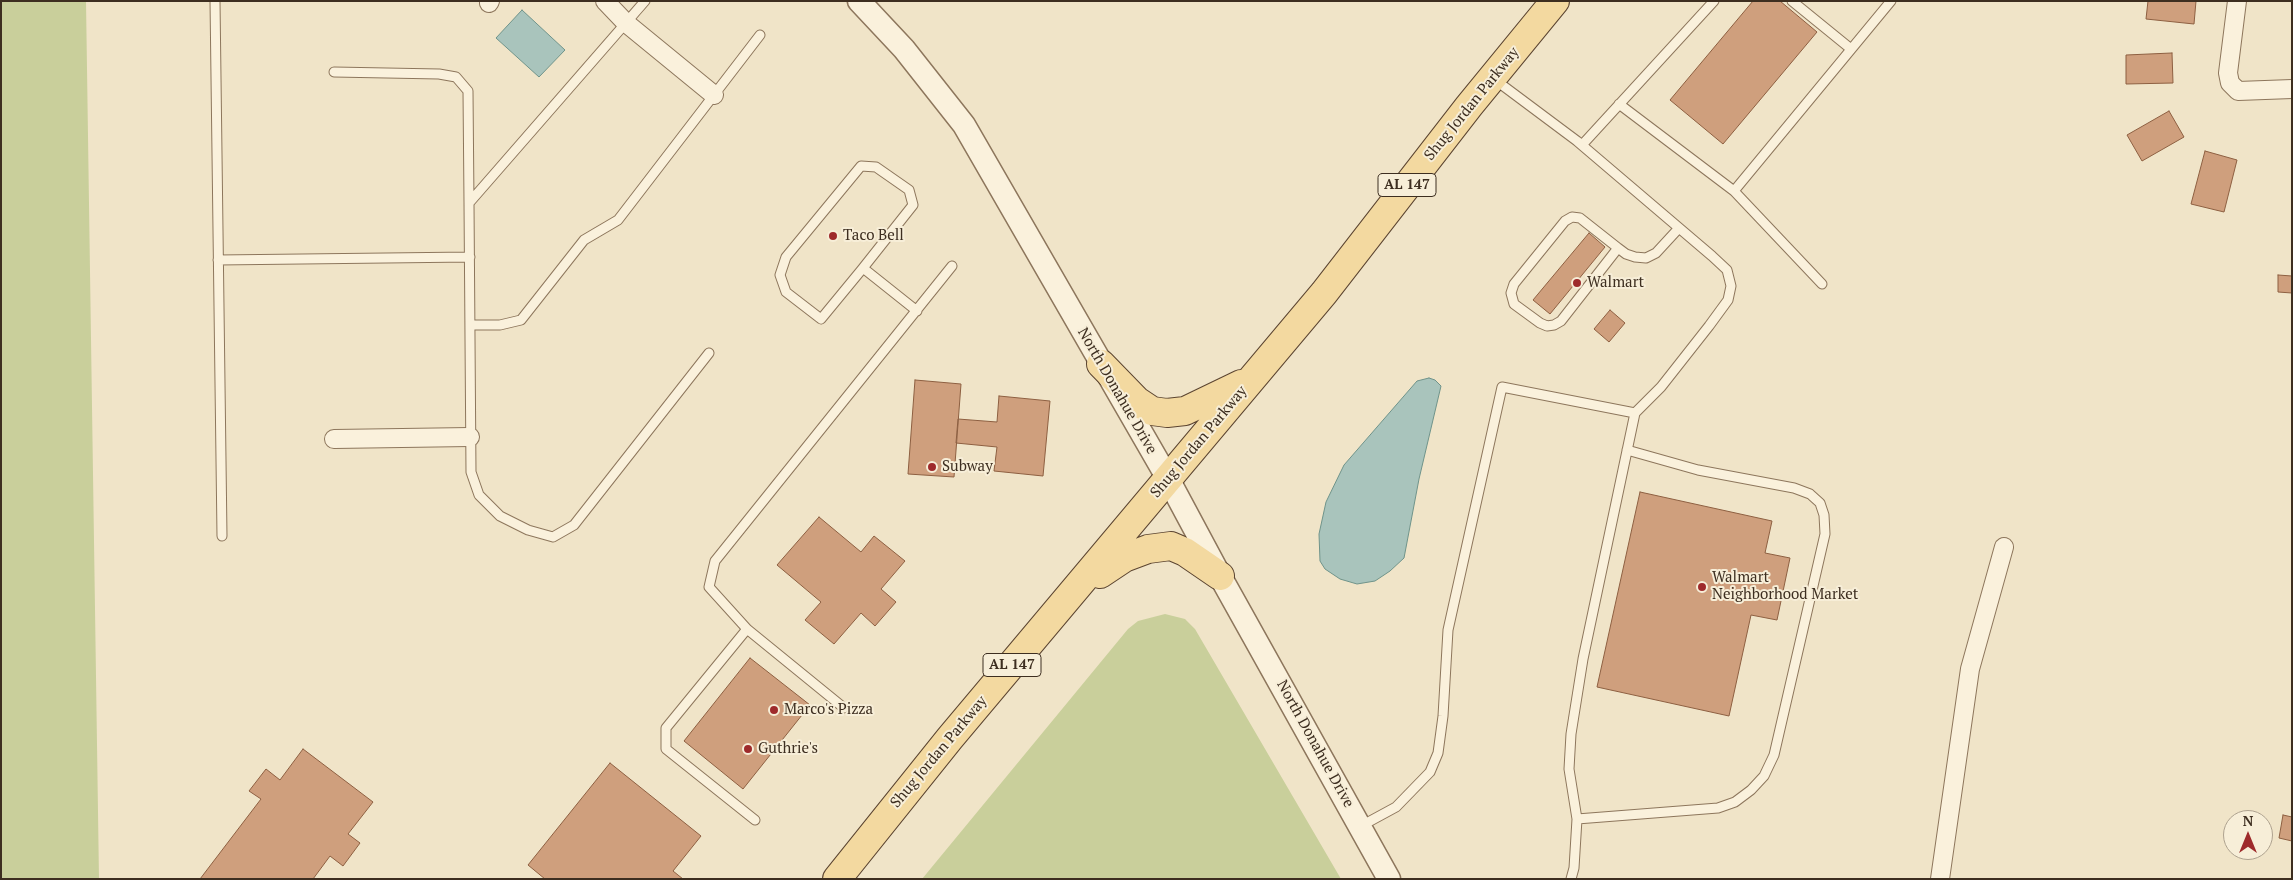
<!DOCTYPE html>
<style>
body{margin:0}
#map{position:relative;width:2293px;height:880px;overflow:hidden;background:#f0e4c8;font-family:"PT Serif",serif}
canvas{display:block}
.frame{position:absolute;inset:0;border:2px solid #3d2e20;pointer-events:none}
.north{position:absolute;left:2223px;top:810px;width:50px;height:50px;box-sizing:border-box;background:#f7eed8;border:1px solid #ada18e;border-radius:50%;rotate:0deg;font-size:14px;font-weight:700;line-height:20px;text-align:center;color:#3d2e20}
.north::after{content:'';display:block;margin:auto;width:18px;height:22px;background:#9e2a2b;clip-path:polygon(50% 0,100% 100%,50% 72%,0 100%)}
</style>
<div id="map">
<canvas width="2293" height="880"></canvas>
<div class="frame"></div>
<div class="north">N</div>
</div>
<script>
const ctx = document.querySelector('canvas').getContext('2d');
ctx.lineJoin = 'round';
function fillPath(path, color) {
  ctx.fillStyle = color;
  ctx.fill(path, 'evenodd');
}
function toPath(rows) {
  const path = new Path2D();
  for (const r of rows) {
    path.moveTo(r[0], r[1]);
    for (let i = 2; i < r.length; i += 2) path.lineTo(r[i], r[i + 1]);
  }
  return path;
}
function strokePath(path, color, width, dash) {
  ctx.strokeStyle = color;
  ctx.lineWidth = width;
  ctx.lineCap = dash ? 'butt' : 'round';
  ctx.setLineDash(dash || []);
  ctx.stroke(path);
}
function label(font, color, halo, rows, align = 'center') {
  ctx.font = font + ' "PT Serif",serif';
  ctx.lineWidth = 4;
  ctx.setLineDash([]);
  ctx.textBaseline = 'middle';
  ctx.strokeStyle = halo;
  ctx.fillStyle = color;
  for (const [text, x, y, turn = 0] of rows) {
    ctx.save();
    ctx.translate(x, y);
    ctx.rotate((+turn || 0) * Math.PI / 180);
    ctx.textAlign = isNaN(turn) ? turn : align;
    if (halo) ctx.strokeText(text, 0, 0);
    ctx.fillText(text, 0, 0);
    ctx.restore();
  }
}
const green = toPath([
 [1,1,86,1,99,879,1,879],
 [1165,614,1185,619,1195,629,1341,879,922,879,1128,629,1138,621]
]);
const water = toPath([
 [522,10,565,50,539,77,496,38,522,10],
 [1429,378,1435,380,1441,386,1419,479,1404,558,1390,571,1375,581,1357,584,1340,579,1325,569,1320,561,1319,534,1326,502,1344,465,1417,381,1429,378]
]);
const building = toPath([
 [1753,1,1780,1,1817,32,1723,144,1670,100,1753,1],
 [2148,1,2196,1,2194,24,2146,19,2148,1],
 [2172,53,2173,83,2126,84,2126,55,2172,53],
 [2169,111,2184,137,2142,161,2127,135,2169,111],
 [2205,151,2237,160,2224,212,2191,204,2205,151],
 [1589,233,1605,247,1550,314,1533,300,1589,233],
 [2278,275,2292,276,2292,293,2278,292,2278,275],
 [1610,310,1625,323,1609,342,1594,329,1610,310],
 [915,380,961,384,954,477,908,474,915,380],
 [999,396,1050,401,1043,476,994,471,997,447,956,443,958,419,997,422,999,396],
 [1640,492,1772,521,1765,553,1790,558,1777,620,1751,615,1729,716,1597,687,1640,492],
 [819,517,861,552,874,536,905,561,881,589,896,602,875,626,861,613,834,644,805,620,821,602,777,565,819,517],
 [750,658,810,705,743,789,684,741,750,658],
 [303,749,373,802,348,834,360,843,343,866,330,856,313,879,200,879,261,799,249,791,266,769,280,780,303,749],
 [610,763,701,836,673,871,683,879,545,879,528,865,610,763],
 [2283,815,2292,817,2292,841,2279,838,2283,815]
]);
const service = toPath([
 [215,1,222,536],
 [645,1,469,203,471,472,479,495,500,516,528,530,553,537,574,525,709,353],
 [1792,1,1851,49],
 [334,72,439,74,456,77,468,91,469,203],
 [1494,79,1577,141,1712,256,1727,270,1731,286,1728,300,1709,326,1661,387,1635,413,1583,659,1571,734,1569,769,1577,819,1574,868,1571,879],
 [1619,104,1734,191,1822,284],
 [1582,145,1714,1],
 [1734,191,1891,1],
 [1618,248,1561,321,1554,325,1547,326,1540,323,1514,304,1511,293,1514,284,1565,221,1572,217,1580,218,1618,248,1626,254,1635,257,1646,258,1656,253,1679,228],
 [218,260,470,257],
 [863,268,821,319,786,292,780,275,786,257,861,166,876,167,909,190,913,205,863,268,917,311],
 [470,325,500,325,521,320,584,240,618,220,760,35],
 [747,629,666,728,666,749,755,820],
 [844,708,747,629,709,587,715,561,952,266],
 [1577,819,1718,808,1735,802,1751,790,1764,776,1774,755,1825,534,1824,515,1820,503,1810,494,1794,488,1698,470,1627,450],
 [1361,826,1396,807,1430,772,1438,753,1443,716,1448,630,1502,387,1635,413]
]);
const minor = toPath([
 [605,1,626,23,714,95],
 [2237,1,2228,73,2230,83,2238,91,2292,89],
 [489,3,490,1],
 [334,439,470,437],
 [1940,879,1970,669,2004,547]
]);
const tertiary = toPath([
 [859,1,904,49,964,125,1167,477,1220,576,1389,879]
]);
const primary = toPath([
 [1101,364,1137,401,1152,411,1167,413,1185,411,1241,384],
 [1100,574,1124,558,1148,549,1171,546,1185,552,1220,576],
 [837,879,950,738,1324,293,1469,106,1555,1]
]);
const markers = [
 [833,236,5,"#9e2a2b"],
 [1577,283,5,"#9e2a2b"],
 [932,467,5,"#9e2a2b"],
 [1702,587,5,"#9e2a2b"],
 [774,710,5,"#9e2a2b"],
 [748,749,5,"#9e2a2b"]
];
const shields = [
 [1407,185,58],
 [1012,665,58]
];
const shieldNames = [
 ["AL 147",1407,185],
 ["AL 147",1012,665]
];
const streetNames = [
 ["Shug Jordan Parkway",1472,104,-51],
 ["North Donahue Drive",1117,391,60],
 ["Shug Jordan Parkway",1199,442,-50],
 ["North Donahue Drive",1315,744,61],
 ["Shug Jordan Parkway",939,752,-50]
];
const poiNames = [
 ["Taco Bell",843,236],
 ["Walmart",1587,283],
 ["Subway",942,467],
 ["Walmart",1712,578],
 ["Neighborhood Market",1712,595],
 ["Marco's Pizza",784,710],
 ["Guthrie's",758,749]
];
fillPath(green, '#c9cf9b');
fillPath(water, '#a9c4bc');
strokePath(water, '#6f938a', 1);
fillPath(building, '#cf9f7d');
strokePath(building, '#8d5f41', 1);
strokePath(service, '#8d765c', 11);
strokePath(minor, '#8d765c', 20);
strokePath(tertiary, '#8d765c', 25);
strokePath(primary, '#5b4430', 30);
strokePath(service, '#faf1dc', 9);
strokePath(minor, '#faf1dc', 18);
strokePath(tertiary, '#faf1dc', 22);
strokePath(primary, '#f3d9a0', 28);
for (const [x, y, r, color] of markers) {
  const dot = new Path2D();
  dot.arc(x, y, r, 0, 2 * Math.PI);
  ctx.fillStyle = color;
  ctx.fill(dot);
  strokePath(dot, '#f7eed8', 2);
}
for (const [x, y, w] of shields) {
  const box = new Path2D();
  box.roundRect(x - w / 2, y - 11.5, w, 23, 4);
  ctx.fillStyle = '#f7eed8';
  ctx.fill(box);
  strokePath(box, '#3d2e20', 1);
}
label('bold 14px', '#3d2e20', null, shieldNames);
label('15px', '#3d2e20', '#f7eed8', streetNames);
label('15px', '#3d2e20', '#f7eed8', poiNames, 'left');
</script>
